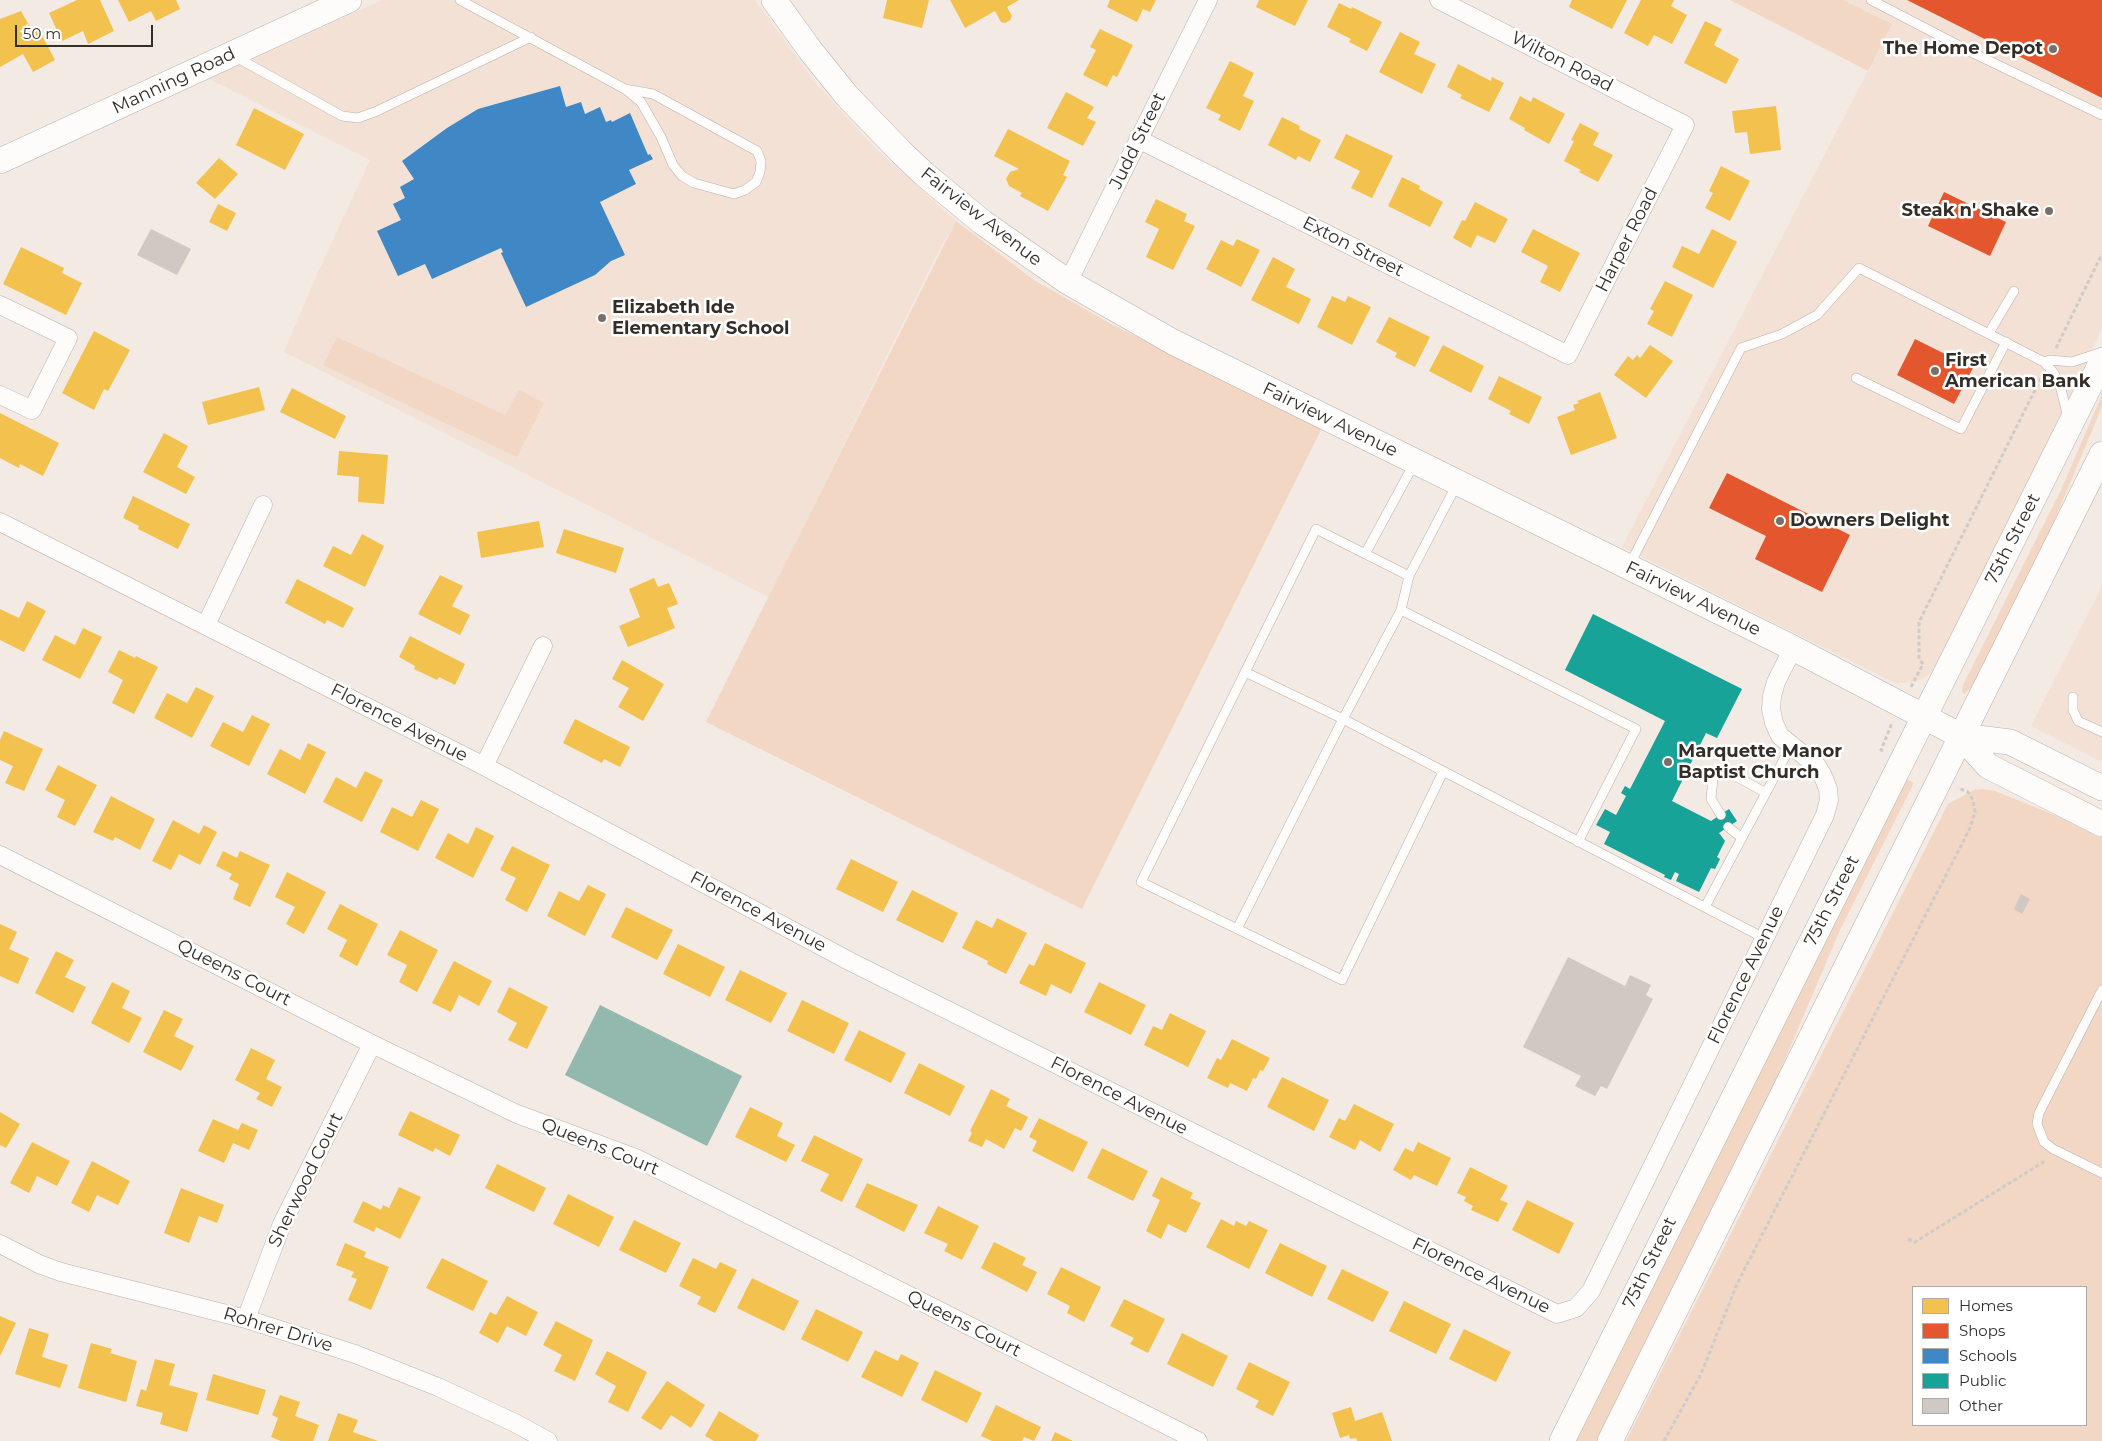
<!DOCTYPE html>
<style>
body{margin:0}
#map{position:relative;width:2102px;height:1441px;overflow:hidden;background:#f4eae4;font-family:Montserrat,sans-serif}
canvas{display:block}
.legend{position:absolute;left:1912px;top:1286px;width:175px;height:140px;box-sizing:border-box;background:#fff;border:1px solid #aeaba9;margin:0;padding:6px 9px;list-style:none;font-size:15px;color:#342e29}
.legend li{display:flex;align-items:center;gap:10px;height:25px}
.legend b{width:25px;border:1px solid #aeaba9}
.scale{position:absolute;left:15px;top:25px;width:138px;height:22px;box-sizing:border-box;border:2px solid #342e29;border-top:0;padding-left:6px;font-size:15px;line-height:18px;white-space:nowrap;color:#342e29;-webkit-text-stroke:4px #fff;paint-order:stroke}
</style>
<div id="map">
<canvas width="2102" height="1441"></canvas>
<ul class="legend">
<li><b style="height:14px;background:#f2c14e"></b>Homes</li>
<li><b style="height:14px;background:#e4572e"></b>Shops</li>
<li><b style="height:14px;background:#3f88c5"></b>Schools</li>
<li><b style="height:14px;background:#17a398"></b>Public</li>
<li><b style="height:14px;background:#cfc8c3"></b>Other</li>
</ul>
<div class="scale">50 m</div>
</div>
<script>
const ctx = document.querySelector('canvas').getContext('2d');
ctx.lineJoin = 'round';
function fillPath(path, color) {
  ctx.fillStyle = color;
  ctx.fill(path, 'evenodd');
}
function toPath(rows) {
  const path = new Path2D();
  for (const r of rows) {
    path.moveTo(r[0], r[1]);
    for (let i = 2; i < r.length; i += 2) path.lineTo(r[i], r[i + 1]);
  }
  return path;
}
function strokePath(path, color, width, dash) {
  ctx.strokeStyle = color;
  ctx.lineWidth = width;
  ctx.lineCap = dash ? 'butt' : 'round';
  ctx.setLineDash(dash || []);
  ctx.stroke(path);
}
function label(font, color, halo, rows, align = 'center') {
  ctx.font = font + ' Montserrat,sans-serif';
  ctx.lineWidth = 5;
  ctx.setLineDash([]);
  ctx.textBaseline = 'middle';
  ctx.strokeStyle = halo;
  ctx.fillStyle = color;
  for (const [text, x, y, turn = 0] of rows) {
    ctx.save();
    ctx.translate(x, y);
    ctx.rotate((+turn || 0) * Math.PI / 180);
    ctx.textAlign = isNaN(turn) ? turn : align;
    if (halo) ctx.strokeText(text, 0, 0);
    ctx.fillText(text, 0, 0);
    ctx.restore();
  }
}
const built = toPath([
 [382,0,755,0,817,85,875,148,956,221,935,258,769,597,284,352,313,283,370,160,209,79],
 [1843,0,2102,0,2102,329,1948,646,1933,671,1923,679,1910,683,1895,683,1622,547,1892,24],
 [2102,586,2102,762,2031,726]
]);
const green = toPath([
 [1730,0,1843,0,1892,24,1868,71],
 [956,221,1034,280,1111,324,1322,428,1082,909,706,722],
 [337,337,505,415,519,390,544,403,517,457,323,365],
 [2102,395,2102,407,2037,562,1975,684,1964,694,1962,691,1963,685,2060,492],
 [1906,779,1914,783,1840,930,1772,1090,1597,1441,1575,1441],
 [1982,789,1995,791,2067,820,2102,837,2102,1441,1626,1441,1948,804,1974,790],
 [1913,1287,2086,1287,2086,1425,1913,1425]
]);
const water = toPath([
 [600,1005,742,1076,707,1146,565,1075]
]);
const homes = toPath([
 [77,0,100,0,114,31,88,44,83,31,62,41,49,13],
 [118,0,176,0,180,9,156,21,151,11,129,22],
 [887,0,929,0,922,28,883,18],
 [950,0,1019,0,1007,7,1012,16,1010,20,1005,23,1001,22,995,11,965,28],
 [1110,0,1156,0,1150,12,1143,9,1137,22,1107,7],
 [1259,0,1308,0,1295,26,1256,7],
 [1572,0,1627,0,1612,29,1569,7],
 [1641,0,1674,0,1671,6,1687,15,1672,44,1654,35,1648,46,1624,33],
 [1339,3,1351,9,1352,7,1382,22,1367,51,1349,42,1351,39,1327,27],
 [21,11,31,29,37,26,55,60,33,72,23,54,0,67,0,19],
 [1705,21,1722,29,1714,45,1739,59,1726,84,1684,63],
 [1100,29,1133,45,1117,77,1113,75,1107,87,1083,75,1096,50,1090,47],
 [1400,32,1420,42,1414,54,1436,64,1422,94,1379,72],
 [1230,61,1254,73,1243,96,1254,101,1240,131,1218,120,1221,115,1206,108],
 [1458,64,1491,81,1492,77,1504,83,1489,112,1460,98,1462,95,1447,87],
 [1066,92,1094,107,1087,118,1096,122,1083,146,1047,128],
 [1520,96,1531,102,1533,97,1565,114,1549,144,1524,130,1525,128,1509,119],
 [1776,106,1781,150,1750,154,1747,132,1735,133,1732,111],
 [254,108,304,134,285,170,236,145],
 [1282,117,1300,126,1299,129,1321,140,1310,162,1298,156,1296,160,1268,145],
 [1580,123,1599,133,1593,145,1613,155,1598,182,1579,172,1581,170,1564,161,1574,141,1571,140],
 [1008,129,1070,161,1063,175,1067,177,1048,211,1020,196,1022,193,1009,186,1006,179,1010,172,1019,169,994,156],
 [1346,134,1393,156,1372,198,1351,188,1360,171,1334,158],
 [219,158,238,174,215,199,196,183],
 [1721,166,1750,181,1730,221,1705,208,1713,193,1709,191],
 [1402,177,1420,186,1419,189,1443,202,1430,227,1388,206],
 [1156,199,1187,214,1184,221,1195,226,1173,270,1146,257,1159,229,1145,222],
 [1475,202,1508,219,1495,243,1477,235,1471,248,1453,238,1462,220,1465,221],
 [218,204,236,213,227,231,209,222],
 [1533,229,1580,253,1560,292,1540,282,1548,266,1521,252],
 [1712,229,1737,242,1713,288,1672,267,1682,246,1699,254],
 [1237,239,1260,250,1241,287,1206,269,1221,240,1233,246],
 [21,247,64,268,62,273,82,283,66,315,3,284],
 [1273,257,1295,269,1286,287,1311,299,1299,324,1251,300],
 [1665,281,1693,295,1672,337,1647,324,1654,311,1650,309],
 [1332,296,1345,302,1348,296,1371,307,1352,345,1317,327],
 [1389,317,1430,337,1415,367,1395,357,1397,353,1376,342],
 [94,331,130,350,108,391,104,389,94,410,62,393],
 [1443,345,1484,366,1471,393,1429,371],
 [1650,345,1673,361,1646,398,1614,375,1628,356,1633,360,1637,355,1640,358],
 [1499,376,1542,397,1529,424,1509,414,1511,411,1488,399],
 [259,387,265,410,208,425,202,402],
 [292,388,346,416,335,439,280,412],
 [1600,392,1617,438,1571,455,1557,417,1575,410,1573,405,1579,403,1577,401],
 [0,413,59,443,43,476,20,464,19,468,0,458],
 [164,433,188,446,177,467,195,477,186,494,143,472],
 [339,451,388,455,384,504,358,502,359,477,337,475],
 [133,496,190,524,178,549,138,529,139,526,123,518],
 [539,521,544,547,481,558,477,532],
 [564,529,624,548,616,573,556,553],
 [362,534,384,546,365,587,323,566,333,546,351,555],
 [440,575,463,586,452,606,470,615,460,635,418,614],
 [654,578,658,587,669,583,678,604,667,608,675,628,628,647,619,626,640,617,629,589],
 [297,579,354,608,343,628,327,620,325,624,285,603],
 [27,601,46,611,24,652,0,640,0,609,19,618],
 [83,628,102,637,80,679,42,660,55,635,75,645],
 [410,636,465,664,455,685,439,677,437,680,414,669,415,666,399,657],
 [119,650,135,658,136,656,158,667,134,714,112,703,123,680,108,672],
 [622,660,664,684,643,721,618,707,629,688,612,679],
 [196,687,214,696,192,738,154,718,167,693,187,703],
 [252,715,270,724,249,766,210,746,223,722,243,732],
 [575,719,630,747,620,767,604,759,602,763,563,743],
 [4,731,43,749,24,791,5,783,13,766,0,760,0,740],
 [308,743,326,752,305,794,267,774,280,749,300,760],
 [58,765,97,785,75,826,57,817,65,800,45,790],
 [365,771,383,780,362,822,323,802,336,777,356,788],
 [111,796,155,819,140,850,115,837,113,841,93,832],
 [421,800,439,809,418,851,380,832,392,807,412,817],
 [173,820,199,834,204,825,217,832,200,865,179,854,171,870,152,861],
 [476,827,494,836,473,878,435,858,448,833,468,844],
 [512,846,550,865,527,912,505,900,516,878,500,870],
 [223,851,237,858,240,851,270,865,250,907,233,899,239,884,229,879,232,874,216,866],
 [851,859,898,882,883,912,836,889],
 [287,872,326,892,304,934,286,924,295,907,275,897],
 [588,885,606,894,585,936,547,916,559,891,579,901],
 [912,890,958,913,943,943,896,920],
 [340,904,378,924,357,966,339,956,347,940,327,929],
 [626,907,673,930,657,960,611,937],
 [997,918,1027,933,1006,974,987,964,988,961,962,948,976,920,992,928],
 [0,924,17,932,9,949,29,958,18,984,0,976],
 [400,930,438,950,417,992,399,982,407,965,387,955],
 [1045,943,1086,963,1071,994,1051,984,1046,996,1019,983,1029,964,1034,966],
 [678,944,725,967,710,997,663,974],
 [56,951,74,960,65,977,86,987,73,1013,35,993],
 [454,961,492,981,479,1006,459,995,451,1012,432,1003],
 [740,970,787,993,771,1023,725,1000],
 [112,982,130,991,122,1008,142,1018,129,1043,91,1023],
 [1099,982,1146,1005,1131,1035,1084,1012],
 [509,987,548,1007,527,1049,508,1040,517,1023,497,1012],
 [802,1000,849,1023,834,1054,787,1031],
 [164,1010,183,1019,174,1036,194,1046,181,1071,143,1052],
 [1170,1013,1206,1031,1188,1067,1144,1045,1153,1026,1162,1030],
 [859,1030,906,1053,891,1083,844,1060],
 [1232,1039,1270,1058,1263,1071,1260,1070,1256,1079,1253,1078,1247,1091,1230,1083,1228,1088,1207,1078,1217,1058,1221,1060],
 [251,1048,275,1060,266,1079,282,1087,272,1107,256,1099,260,1093,235,1080],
 [919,1063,965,1086,950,1116,904,1093],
 [1282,1077,1329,1100,1314,1131,1267,1107],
 [991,1089,1010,1099,1006,1106,1028,1117,1021,1131,1015,1128,1004,1149,986,1139,982,1147,968,1141,972,1133,970,1131],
 [1354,1104,1394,1124,1380,1152,1360,1140,1355,1150,1329,1137,1339,1118,1345,1121],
 [750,1107,783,1123,777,1136,795,1145,786,1162,735,1137],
 [410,1111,460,1135,450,1156,435,1148,433,1152,398,1135],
 [0,1112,20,1124,6,1148,0,1145],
 [1039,1118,1088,1142,1073,1172,1032,1151,1037,1141,1029,1137],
 [213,1119,238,1130,242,1123,258,1130,249,1150,233,1143,224,1163,198,1151],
 [814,1135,863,1159,842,1202,820,1191,829,1174,801,1161],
 [32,1142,70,1161,57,1186,37,1176,29,1193,10,1183],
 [1418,1142,1451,1158,1437,1186,1414,1175,1411,1180,1393,1170,1405,1148,1413,1152],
 [1102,1148,1148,1171,1133,1201,1087,1178],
 [92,1161,130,1181,118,1205,97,1195,89,1212,71,1203],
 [497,1164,546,1188,534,1212,485,1188],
 [1470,1167,1508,1186,1500,1200,1508,1203,1498,1222,1471,1210,1473,1206,1464,1201,1466,1197,1457,1193],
 [1161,1177,1193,1193,1190,1198,1201,1203,1186,1233,1168,1224,1161,1239,1146,1231,1160,1200,1152,1196],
 [867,1183,918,1205,904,1232,855,1207],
 [399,1187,421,1197,400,1239,376,1227,374,1232,353,1222,363,1201,381,1210,383,1205,389,1208],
 [181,1188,224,1205,217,1223,199,1216,189,1243,164,1233],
 [568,1194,614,1217,599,1247,553,1224],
 [1527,1200,1574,1223,1559,1254,1512,1230],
 [938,1206,979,1226,962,1260,944,1251,948,1244,924,1233],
 [1221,1219,1234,1226,1236,1221,1246,1226,1249,1221,1268,1230,1249,1269,1206,1247],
 [634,1220,681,1243,666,1273,619,1250],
 [994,1242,1026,1258,1022,1265,1037,1272,1027,1292,981,1268],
 [345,1243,366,1252,364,1257,389,1267,371,1310,348,1300,357,1279,351,1277,354,1272,336,1265],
 [1280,1243,1327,1266,1312,1297,1265,1273],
 [442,1258,488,1281,473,1311,426,1288],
 [693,1258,716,1269,720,1262,737,1270,715,1313,697,1304,701,1297,679,1286],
 [1061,1267,1101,1287,1084,1322,1067,1313,1070,1306,1047,1294],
 [1342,1269,1389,1292,1373,1322,1327,1299],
 [752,1278,799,1301,784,1331,737,1308],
 [507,1296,538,1312,526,1336,507,1326,498,1343,479,1333,490,1312,496,1315],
 [1124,1299,1165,1319,1148,1353,1130,1344,1134,1338,1110,1326],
 [1404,1301,1451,1324,1436,1354,1389,1331],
 [816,1309,863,1332,848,1362,801,1339],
 [0,1316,16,1323,0,1356],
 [556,1321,593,1340,575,1381,554,1371,562,1355,543,1345],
 [29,1328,49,1334,42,1357,68,1365,60,1388,15,1374],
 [1464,1329,1511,1352,1496,1382,1449,1359],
 [1182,1333,1228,1356,1213,1387,1167,1364],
 [91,1343,112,1349,110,1353,137,1361,126,1402,78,1388],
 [875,1350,898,1361,901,1354,919,1363,902,1397,861,1377],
 [607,1351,647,1372,628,1412,608,1402,616,1386,595,1374],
 [155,1359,175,1364,169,1385,198,1393,187,1432,160,1424,163,1413,136,1406,141,1389,146,1391],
 [1249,1362,1290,1382,1273,1416,1255,1407,1259,1401,1236,1389],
 [935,1370,982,1393,967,1423,921,1400],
 [213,1374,266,1390,258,1415,206,1400],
 [667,1381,705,1405,691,1428,671,1415,661,1430,641,1418],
 [280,1395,300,1402,295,1416,319,1425,313,1441,281,1441,271,1437,278,1418,272,1415],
 [996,1405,1041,1427,1034,1441,1024,1437,1022,1441,992,1441,981,1436],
 [1351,1407,1355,1421,1382,1412,1392,1441,1357,1441,1356,1438,1350,1439,1349,1435,1340,1438,1332,1413],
 [719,1411,759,1435,756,1441,714,1441,705,1436],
 [338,1413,358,1420,353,1432,378,1441,328,1441],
 [1055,1432,1073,1441,1051,1441]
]);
const shops = toPath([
 [1907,0,2102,0,2102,98],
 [1944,192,2006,222,1990,256,1928,226],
 [1915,339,1973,368,1954,404,1897,375],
 [1727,473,1850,535,1822,592,1755,559,1766,536,1709,508]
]);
const schools = toPath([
 [560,86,566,107,581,102,585,114,600,107,606,122,611,120,612,122,630,113,648,155,650,154,653,159,629,170,636,184,600,202,625,255,611,261,595,275,526,307,501,253,503,252,501,248,432,279,425,264,398,276,377,231,401,220,393,204,405,198,400,187,414,179,402,161,447,128,478,109]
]);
const public = toPath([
 [1593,614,1742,689,1717,738,1706,733,1672,801,1711,821,1729,809,1737,821,1719,833,1725,841,1717,857,1720,859,1715,869,1711,868,1699,892,1676,881,1679,874,1675,872,1671,880,1664,877,1665,875,1604,844,1610,832,1596,825,1605,809,1616,815,1626,796,1621,793,1625,786,1630,789,1665,721,1565,670]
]);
const building = toPath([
 [151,229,191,249,177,275,137,255],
 [2021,894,2030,899,2022,914,2014,909],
 [1568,957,1625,986,1630,975,1651,985,1646,995,1653,999,1607,1089,1601,1086,1595,1096,1575,1086,1581,1076,1523,1047]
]);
const path = toPath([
 [2056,348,2102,254],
 [1911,687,1923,664,1919,659,1919,622,2041,378],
 [1883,751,1881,750,1892,723],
 [1908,1239,1915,1242,2045,1161],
 [1664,1441,1701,1374,1737,1284,1970,828,1975,812,1973,800,1968,792,1958,788]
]);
const lane = toPath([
 [460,0,625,89,641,102,661,137,673,165,682,176,694,183,734,194,745,190,756,182,760,172,761,161,757,151,653,94,625,89],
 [1871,0,1975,54,2102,115],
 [236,57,342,116,358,118,377,111,531,37],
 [1989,333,2014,291],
 [2044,362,2050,360,2072,362,2102,352],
 [1856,378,1961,429,2006,342],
 [1365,554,1415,462],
 [1630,564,1741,348,1782,334,1817,315,1859,268,2044,362,2054,373,2061,389,2068,418],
 [1409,576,1316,529,1141,882,1342,980,1443,772],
 [1401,610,1636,729,1578,842],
 [1245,672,1343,719,1764,938],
 [2073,697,2073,710,2078,721,2102,732],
 [1721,815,1711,799,1713,778,1723,769,1766,793],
 [1728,827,1742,838],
 [1705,907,1791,746],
 [1237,929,1343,719,1401,610,1409,576,1457,484],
 [2102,990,2039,1113,2037,1124,2044,1142,2053,1149,2102,1173]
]);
const street = toPath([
 [1138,139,1568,355,1685,125,1439,0],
 [1068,282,1208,0],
 [0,305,68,338,32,410,0,395],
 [0,522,484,766,851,962,1557,1314,1576,1308,1591,1291,1825,815,1829,800,1828,789,1823,776,1817,766,1780,736,1774,723,1771,709,1772,696,1776,682,1793,648],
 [206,625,263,505],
 [484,766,543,646],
 [0,855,372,1044,517,1114,638,1159,1198,1441],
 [0,1244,39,1264,61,1272,246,1319,355,1354,438,1387,515,1423,548,1441],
 [246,1319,282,1224,372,1044]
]);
const secondary = toPath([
 [774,0,810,50,847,96,902,153,924,174,982,222,1068,282,1173,342,1793,648,1961,736,2010,742,2102,788],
 [0,161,349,0],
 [1961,736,1988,766,2102,824],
 [1562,1441,2102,361],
 [1610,1441,2102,454]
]);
const markers = [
 [2053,49,5,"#77706a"],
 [2049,211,5,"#77706a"],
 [602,318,5,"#77706a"],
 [1935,371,5,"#77706a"],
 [1780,521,5,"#77706a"],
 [1668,762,5,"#77706a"]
];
const poiNames = [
 ["The Home Depot",2043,49,"right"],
 ["Steak n' Shake",2039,211,"right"],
 ["Elizabeth Ide",612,308],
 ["Elementary School",612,329],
 ["First",1945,361],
 ["American Bank",1945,382],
 ["Downers Delight",1790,521],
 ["Marquette Manor",1678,752],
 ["Baptist Church",1678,773]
];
const streetNames = [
 ["Wilton Road",1562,62,27],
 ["Manning Road",174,81,-25],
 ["Judd Street",1138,141,-64],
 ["Fairview Avenue",981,217,38],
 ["Harper Road",1627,240,-63],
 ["Exton Street",1353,247,27],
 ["Fairview Avenue",1330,420,26],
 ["75th Street",2013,539,-63],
 ["Fairview Avenue",1693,599,26],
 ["Florence Avenue",399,723,27],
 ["75th Street",1832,901,-63],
 ["Florence Avenue",758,912,28],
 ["Queens Court",234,973,27],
 ["Florence Avenue",1746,975,-64],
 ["Florence Avenue",1119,1096,27],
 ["Queens Court",600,1147,22],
 ["Sherwood Court",306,1180,-64],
 ["75th Street",1650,1263,-64],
 ["Florence Avenue",1481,1276,26],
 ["Queens Court",964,1324,27],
 ["Rohrer Drive",278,1330,17]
];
fillPath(built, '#f3e1d5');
fillPath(green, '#f2d7c5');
fillPath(water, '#93b8ad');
fillPath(homes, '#f2c14e');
fillPath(shops, '#e4572e');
fillPath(schools, '#3f88c5');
fillPath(public, '#17a398');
fillPath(building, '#cfc8c3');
strokePath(lane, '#b9b1ac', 10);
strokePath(street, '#b9b1ac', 19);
strokePath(secondary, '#b9b1ac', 26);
strokePath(path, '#cecbc8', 3, [4, 2.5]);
strokePath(lane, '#fdfcfb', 9);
strokePath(street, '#fdfcfb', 18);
strokePath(secondary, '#fdfcfb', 25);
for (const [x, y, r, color] of markers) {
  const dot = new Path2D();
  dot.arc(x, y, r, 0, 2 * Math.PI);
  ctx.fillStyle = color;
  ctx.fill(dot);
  strokePath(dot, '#fff', 2);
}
label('bold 18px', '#342e29', '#fff', poiNames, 'left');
label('18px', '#342e29', '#fff', streetNames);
</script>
